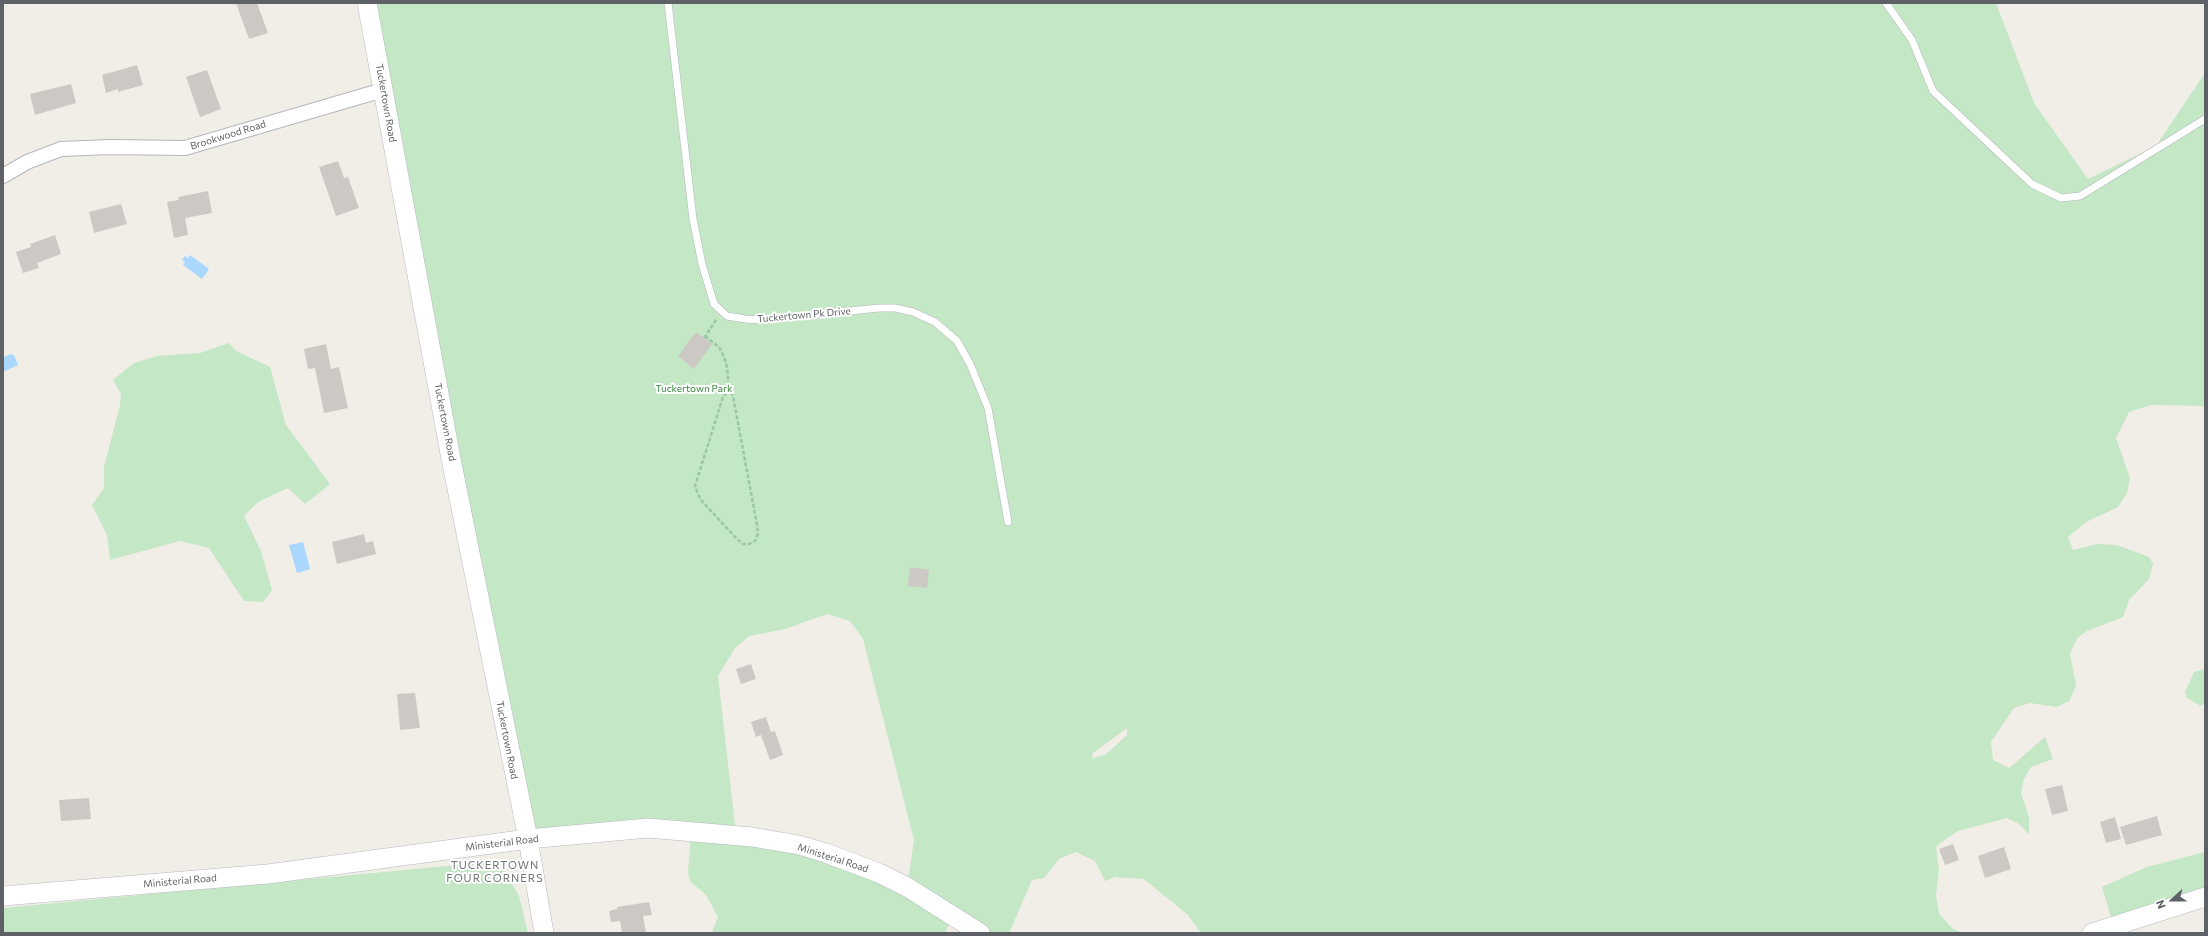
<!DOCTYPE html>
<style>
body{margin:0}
#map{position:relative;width:2208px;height:936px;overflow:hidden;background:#f0eee7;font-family:Commissioner,sans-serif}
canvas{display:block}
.frame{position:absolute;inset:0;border:4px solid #5e6267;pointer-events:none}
.north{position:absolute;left:2152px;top:880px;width:40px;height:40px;-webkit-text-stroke:3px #fff;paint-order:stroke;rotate:249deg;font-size:11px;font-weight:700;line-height:16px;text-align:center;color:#5e6267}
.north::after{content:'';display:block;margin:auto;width:14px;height:18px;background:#5e6267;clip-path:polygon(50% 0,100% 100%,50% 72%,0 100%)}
</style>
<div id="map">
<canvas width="2208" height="936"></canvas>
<div class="frame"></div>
<div class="north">N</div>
</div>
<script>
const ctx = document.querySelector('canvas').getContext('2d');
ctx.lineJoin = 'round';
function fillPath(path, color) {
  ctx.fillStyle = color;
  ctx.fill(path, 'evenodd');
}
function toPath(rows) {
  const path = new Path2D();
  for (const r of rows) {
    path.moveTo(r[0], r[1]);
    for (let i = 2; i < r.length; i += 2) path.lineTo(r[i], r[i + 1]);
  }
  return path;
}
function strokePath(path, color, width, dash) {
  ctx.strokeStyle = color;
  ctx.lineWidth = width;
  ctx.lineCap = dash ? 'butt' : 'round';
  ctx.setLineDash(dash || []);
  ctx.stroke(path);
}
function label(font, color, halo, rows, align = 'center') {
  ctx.font = font + ' Commissioner,sans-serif';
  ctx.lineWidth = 4;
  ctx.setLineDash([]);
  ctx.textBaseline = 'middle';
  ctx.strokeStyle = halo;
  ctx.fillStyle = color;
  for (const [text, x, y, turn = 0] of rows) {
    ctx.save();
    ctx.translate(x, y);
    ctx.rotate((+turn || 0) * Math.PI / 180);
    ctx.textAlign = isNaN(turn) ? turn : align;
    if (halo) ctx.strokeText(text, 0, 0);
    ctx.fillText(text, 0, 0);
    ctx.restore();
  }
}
const green = toPath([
 [364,3,1996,3,2034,103,2088,179,2156,146,2205,73,2205,406,2151,405,2129,412,2116,438,2130,478,2127,493,2118,507,2086,522,2068,537,2073,550,2097,544,2117,545,2149,557,2153,564,2149,579,2129,600,2123,617,2087,631,2078,637,2070,654,2076,686,2069,701,2057,707,2030,703,2014,708,1991,742,1993,760,2009,768,2045,737,2053,759,2031,767,2024,779,2021,793,2029,817,2029,834,2019,824,2007,818,1958,831,1936,846,1939,870,1936,895,1939,914,1953,929,1963,933,1201,933,1188,915,1144,879,1115,877,1105,881,1095,861,1076,852,1059,859,1044,878,1032,880,1009,933,976,933,951,921,945,933,712,933,718,917,706,895,690,881,688,872,691,833,525,840],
 [827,614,850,621,863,639,914,840,907,888,736,834,718,676,735,648,749,636,785,629],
 [1127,728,1127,735,1105,755,1095,757,1093,760,1092,754],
 [229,343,236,351,270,367,286,425,330,484,305,504,288,488,258,502,244,516,261,551,272,590,263,602,244,601,209,548,180,541,110,560,107,535,92,505,104,488,104,467,120,405,121,394,113,380,134,363,157,356,200,353],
 [2205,669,2205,703,2201,706,2187,698,2185,692,2194,672],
 [2205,852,2205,887,2111,917,2102,887,2147,867],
 [489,862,504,870,519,896,528,933,3,933,3,908]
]);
const water = toPath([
 [190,255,209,269,202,279,183,265,185,262,182,260,185,256,188,258],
 [11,354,14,355,18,365,3,372,3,357],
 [303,542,310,569,297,573,289,545]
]);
const building = toPath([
 [236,3,257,3,268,33,249,39],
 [137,65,143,85,118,92,118,89,106,93,102,75],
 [207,70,221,109,200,117,186,77],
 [71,84,76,103,35,115,30,94],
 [338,161,344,178,348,177,359,208,336,216,319,167],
 [208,191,212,213,185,218,188,235,174,238,167,202,179,200,178,197],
 [121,204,127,224,94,233,89,212],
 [55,235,61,254,37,263,39,268,23,273,16,252,31,247,30,244],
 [696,332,712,344,694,369,678,356],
 [326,344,331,369,339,367,348,408,324,413,315,368,308,369,304,349],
 [364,534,366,543,373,541,376,554,337,564,332,542],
 [910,567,929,570,927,588,908,586],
 [751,664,756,679,741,684,736,669],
 [415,693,420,728,400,730,397,694],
 [766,717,771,732,767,733,775,731,783,755,770,760,761,735,756,737,751,722],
 [2062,785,2068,811,2052,815,2045,789],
 [89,798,91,819,61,821,59,800],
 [2157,816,2162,835,2126,845,2120,827],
 [2115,817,2121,839,2106,843,2100,822],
 [1953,844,1959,860,1945,865,1939,849],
 [2004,847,2011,869,1985,878,1978,856],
 [649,902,652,915,643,916,646,933,622,933,620,921,611,922,609,911,617,909,617,907]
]);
const path = toPath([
 [705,336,719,347,724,357,727,367,729,389,723,397,695,486,700,499,738,540,743,544,749,544,755,541,758,534,757,525,733,396,729,389],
 [704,338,716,320]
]);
const lane = toPath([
 [668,3,693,219,702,264,714,304,727,316,745,319,761,320,879,308,895,308,913,312,935,322,957,341,970,364,988,408,1008,522],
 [1886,3,1912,40,1933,91,2032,184,2061,198,2080,196,2205,119]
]);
const street = toPath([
 [3,176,27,162,61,149,110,147,185,148,383,90]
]);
const secondary = toPath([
 [367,3,451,459,528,839,544,933],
 [3,896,268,874,528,839,648,828,752,837,799,845,826,853,879,873,907,887,980,933],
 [2092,933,2205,897]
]);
const streetNames = [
 ["Tuckertown Road",386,103,80],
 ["Brookwood Road",228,135,-17],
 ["Tuckertown Pk Drive",804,315,-5],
 ["Tuckertown Road",445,422,79],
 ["Tuckertown Road",507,740,79],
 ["Ministerial Road",502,843,-7],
 ["Ministerial Road",833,858,18],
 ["Ministerial Road",180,881,-5]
];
const parkNames = [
 ["Tuckertown Park",694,389]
];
const neighbourhoodNames = [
 ["TUCKERTOWN",495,865],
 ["FOUR CORNERS",495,878]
];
fillPath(green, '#c4e7c5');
fillPath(water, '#aad7fe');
fillPath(building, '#ccc9c4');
strokePath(lane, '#b4b7bb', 8);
strokePath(street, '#b4b7bb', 16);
strokePath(secondary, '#b5b9be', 20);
strokePath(path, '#9cc6a9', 2.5, [4, 2]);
strokePath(lane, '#fff', 7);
strokePath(street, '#fff', 14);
strokePath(secondary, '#fff', 19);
label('10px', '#5e6267', '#fff', streetNames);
label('10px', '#37853d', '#fff', parkNames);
ctx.letterSpacing = '1px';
label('11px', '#6f7479', '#fff', neighbourhoodNames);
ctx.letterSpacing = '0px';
</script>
